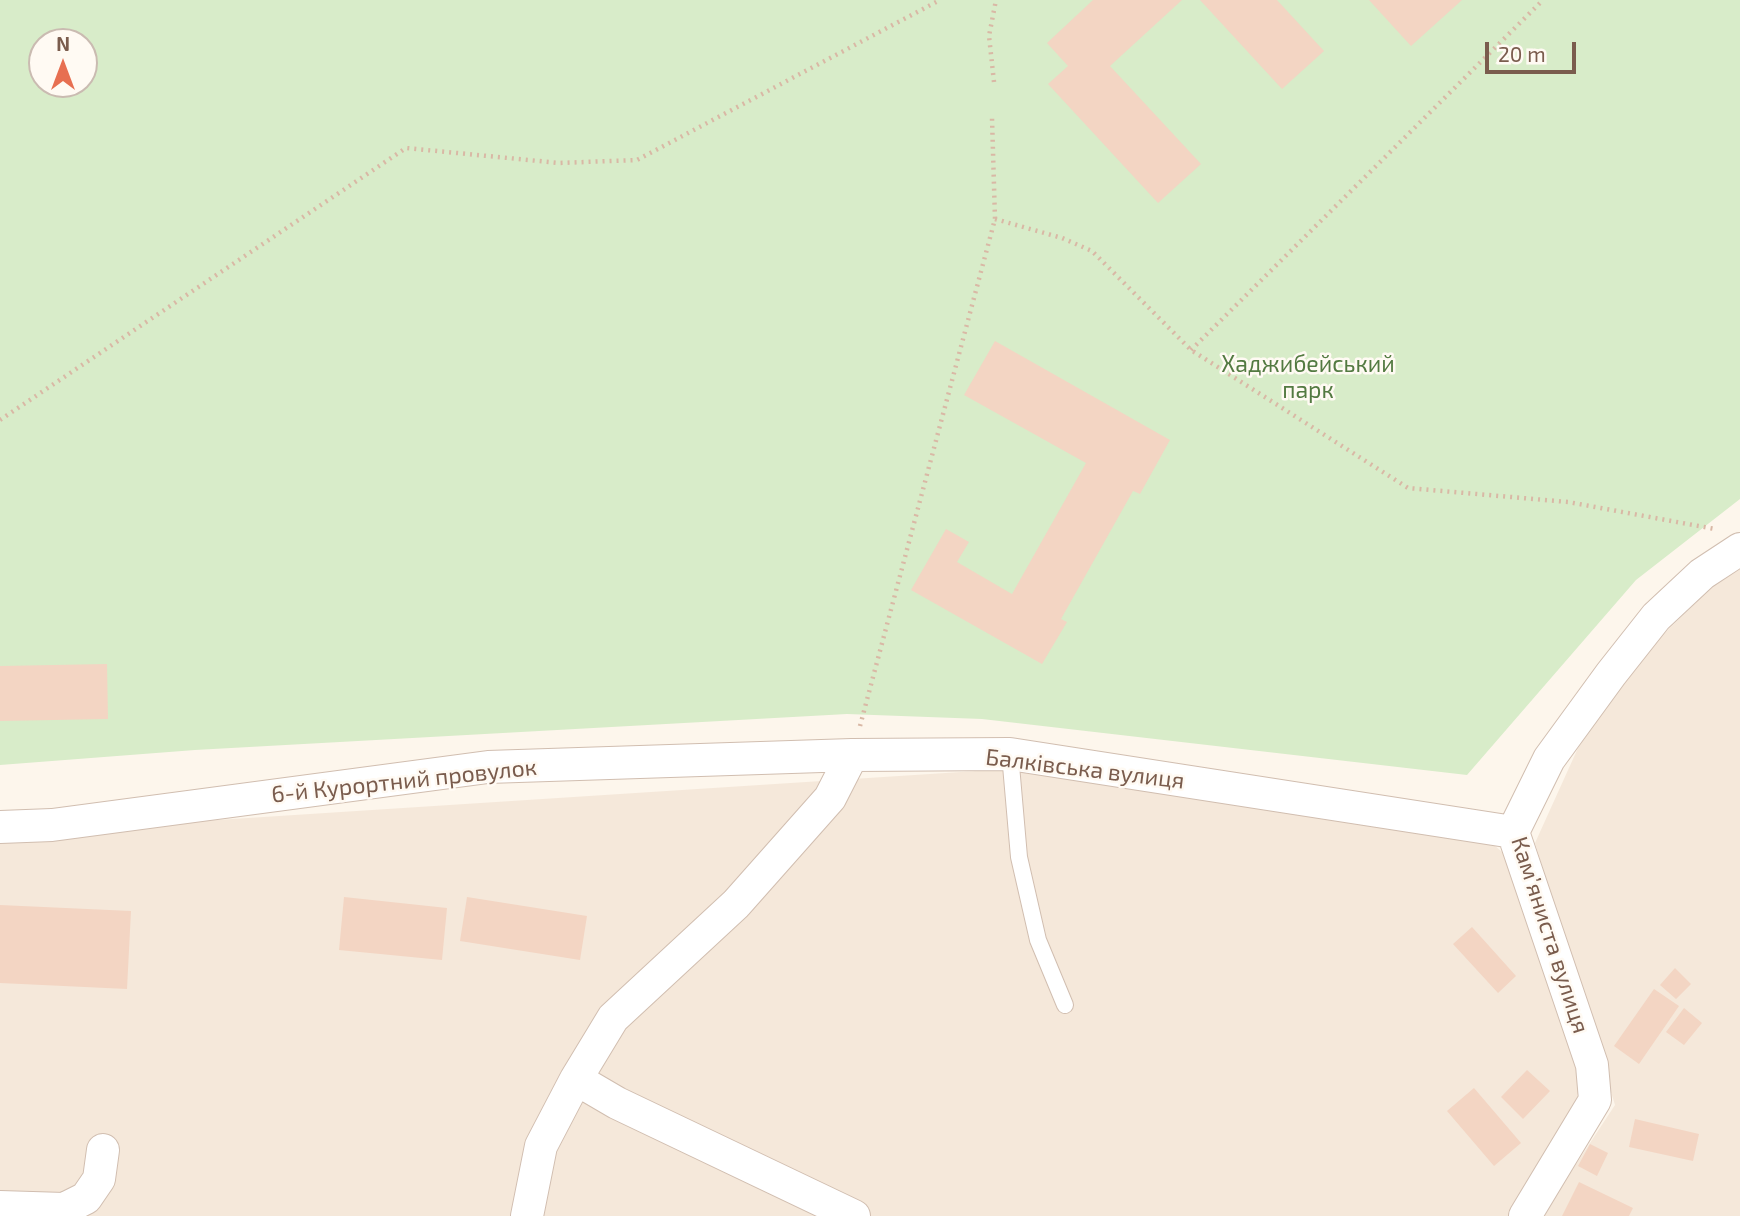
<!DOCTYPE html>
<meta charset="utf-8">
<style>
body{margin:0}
#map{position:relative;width:1740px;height:1216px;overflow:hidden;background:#fdf6ec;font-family:"Exo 2",sans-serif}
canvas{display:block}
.north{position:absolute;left:28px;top:28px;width:70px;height:70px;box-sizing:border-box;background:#fffaf3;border:2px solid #cabbb1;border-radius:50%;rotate:0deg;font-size:19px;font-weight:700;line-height:28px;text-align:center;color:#7a5c4d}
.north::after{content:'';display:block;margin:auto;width:24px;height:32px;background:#e76f51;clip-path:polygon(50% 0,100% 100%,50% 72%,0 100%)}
.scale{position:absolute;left:1485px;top:42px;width:91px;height:32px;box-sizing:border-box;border:4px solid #7a5c4d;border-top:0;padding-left:9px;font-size:21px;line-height:24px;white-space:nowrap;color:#7a5c4d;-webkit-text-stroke:5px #fffaf3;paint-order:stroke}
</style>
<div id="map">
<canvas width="1740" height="1216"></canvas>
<div class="north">N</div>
<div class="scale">20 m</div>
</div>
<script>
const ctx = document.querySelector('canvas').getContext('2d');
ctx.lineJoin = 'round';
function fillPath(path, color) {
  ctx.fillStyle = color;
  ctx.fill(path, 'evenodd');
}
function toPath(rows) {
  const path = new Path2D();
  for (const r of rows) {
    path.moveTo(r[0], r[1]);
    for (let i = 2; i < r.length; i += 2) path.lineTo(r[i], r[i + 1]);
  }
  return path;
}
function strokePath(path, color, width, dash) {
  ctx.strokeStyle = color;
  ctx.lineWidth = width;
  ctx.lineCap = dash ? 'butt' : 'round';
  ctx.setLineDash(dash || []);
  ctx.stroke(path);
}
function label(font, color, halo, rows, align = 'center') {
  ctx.font = font + ' "Exo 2",sans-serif';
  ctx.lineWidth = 5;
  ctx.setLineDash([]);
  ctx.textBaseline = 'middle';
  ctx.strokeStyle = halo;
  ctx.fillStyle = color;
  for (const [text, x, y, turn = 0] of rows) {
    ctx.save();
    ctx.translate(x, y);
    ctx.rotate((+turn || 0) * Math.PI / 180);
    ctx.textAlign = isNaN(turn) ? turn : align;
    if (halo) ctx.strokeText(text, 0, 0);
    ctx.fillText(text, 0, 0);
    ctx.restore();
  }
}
const residential = toPath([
 [1740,565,1740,1216,1542,1216,1615,1105,1535,843,1578,748,1642,655,1729,570],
 [1023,768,1489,841,1507,856,1580,1069,1576,1112,1518,1216,0,1216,0,834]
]);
const green = toPath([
 [0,0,1740,0,1740,499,1636,580,1467,775,982,719,847,714,195,750,0,765],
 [42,42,84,42,84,84,42,84]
]);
const building = toPath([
 [1093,0,1182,0,1110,66,1201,164,1158,203,1048,84,1068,66,1047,43],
 [1200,0,1277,0,1324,51,1282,89],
 [1369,0,1462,0,1411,46],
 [995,341,1170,440,1140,494,1133,491,1061,619,1067,622,1042,664,911,590,946,529,969,542,957,562,1012,594,1086,463,964,395],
 [107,664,108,719,0,721,0,666],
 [344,897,447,908,442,960,339,950],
 [467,897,587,916,580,960,460,941],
 [0,905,131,911,127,989,0,983],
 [1472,927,1516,976,1498,993,1453,944],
 [1675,968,1691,984,1676,999,1660,985],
 [1654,989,1679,1006,1639,1064,1614,1046],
 [1684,1008,1702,1023,1684,1045,1666,1032],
 [1527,1070,1550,1091,1523,1119,1501,1097],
 [1474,1088,1521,1143,1494,1166,1447,1111],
 [1635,1119,1699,1134,1693,1161,1629,1147],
 [1590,1144,1608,1153,1597,1176,1578,1166],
 [1579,1182,1633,1208,1629,1216,1562,1216]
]);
const path = toPath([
 [994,82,989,36,996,0],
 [995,219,1062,238,1092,251,1191,350,1408,488,1568,502,1715,529],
 [1191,350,1543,0],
 [0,420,406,148,559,163,637,160,940,0],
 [860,726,995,219,992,118]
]);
const service = toPath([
 [1010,754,1019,857,1038,940,1065,1005]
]);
const minor = toPath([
 [0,827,52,825,488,767,852,755],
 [576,1079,617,1103,854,1216],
 [0,1207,64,1209,86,1198,99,1179,103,1150],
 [527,1216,541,1146,576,1079,613,1018,736,904,830,798,852,755,1010,754,1513,832],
 [1525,1216,1595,1100,1592,1065,1513,832,1549,759,1611,674,1656,617,1702,574,1740,549]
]);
const parkNames = [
 ["Хаджибейський",1308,364],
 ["парк",1308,390]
];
const streetNames = [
 ["Балківська вулиця",1085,769,7],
 ["6-й Курортний провулок",404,781,-6],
 ["Камʼяниста вулиця",1550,935,72]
];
fillPath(residential, '#f5e8da');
fillPath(green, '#d8ecc9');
fillPath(building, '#f3d5c3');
strokePath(service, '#d1beb0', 18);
strokePath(minor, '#d1beb0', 34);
strokePath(path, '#d9b8a5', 4.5, [2, 5]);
strokePath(service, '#fff', 16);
strokePath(minor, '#fff', 32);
label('23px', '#537a41', '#fffaf3', parkNames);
label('23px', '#7a5c4d', '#fffaf3', streetNames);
</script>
